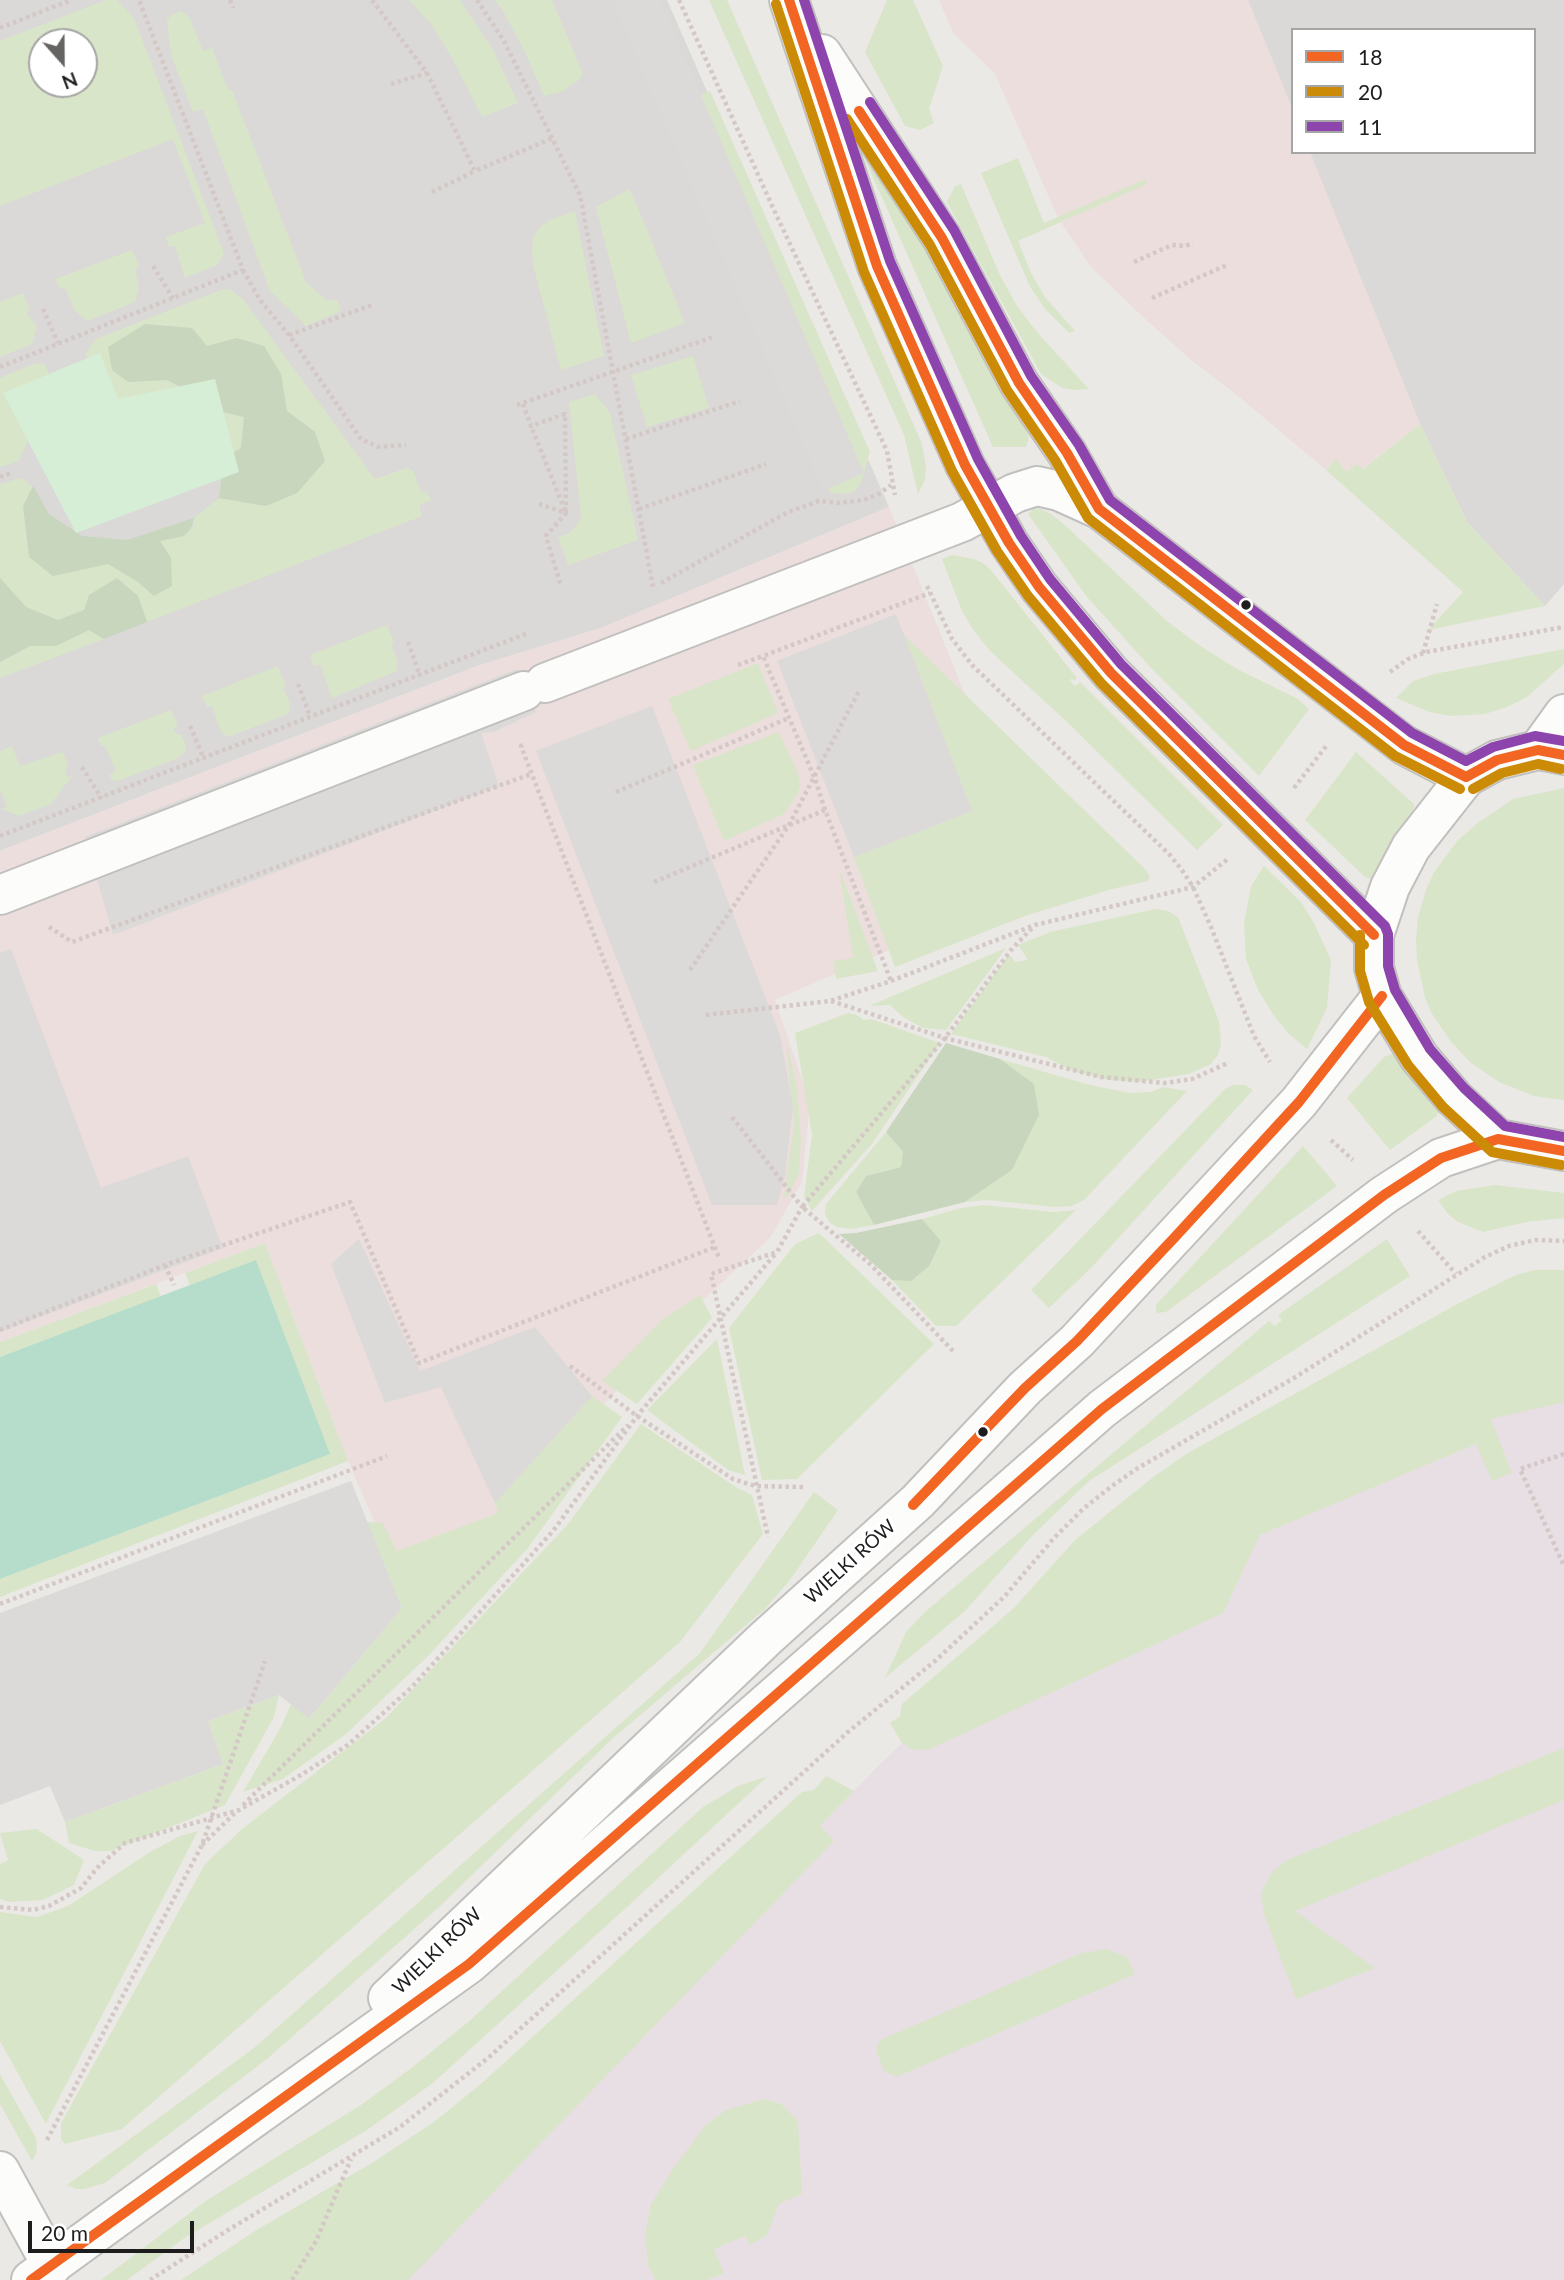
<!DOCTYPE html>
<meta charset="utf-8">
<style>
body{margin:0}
#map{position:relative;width:1564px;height:2280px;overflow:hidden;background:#ebe9e6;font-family:Lato,sans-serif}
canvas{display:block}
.legend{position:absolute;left:1291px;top:28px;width:245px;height:126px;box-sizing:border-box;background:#fff;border:2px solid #a5a5a5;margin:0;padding:9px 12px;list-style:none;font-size:21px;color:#1d1d1d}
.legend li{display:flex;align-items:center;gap:14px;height:35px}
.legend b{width:35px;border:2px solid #a5a5a5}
.north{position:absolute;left:28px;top:28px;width:70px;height:70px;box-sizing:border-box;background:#fff;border:2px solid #a5a5a5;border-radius:50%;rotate:159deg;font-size:19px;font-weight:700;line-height:28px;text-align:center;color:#1d1d1d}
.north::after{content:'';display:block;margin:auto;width:24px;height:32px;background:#656463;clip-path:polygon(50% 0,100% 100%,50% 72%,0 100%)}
.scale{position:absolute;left:28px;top:2221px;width:166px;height:32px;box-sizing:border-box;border:4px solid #1d1d1d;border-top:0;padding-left:9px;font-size:21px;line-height:24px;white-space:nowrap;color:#1d1d1d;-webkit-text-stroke:5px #fff;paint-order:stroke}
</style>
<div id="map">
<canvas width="1564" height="2280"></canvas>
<ul class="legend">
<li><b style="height:9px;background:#f26522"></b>18</li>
<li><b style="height:9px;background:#cb8b06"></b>20</li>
<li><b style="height:9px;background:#8e44ad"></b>11</li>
</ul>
<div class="north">N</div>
<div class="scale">20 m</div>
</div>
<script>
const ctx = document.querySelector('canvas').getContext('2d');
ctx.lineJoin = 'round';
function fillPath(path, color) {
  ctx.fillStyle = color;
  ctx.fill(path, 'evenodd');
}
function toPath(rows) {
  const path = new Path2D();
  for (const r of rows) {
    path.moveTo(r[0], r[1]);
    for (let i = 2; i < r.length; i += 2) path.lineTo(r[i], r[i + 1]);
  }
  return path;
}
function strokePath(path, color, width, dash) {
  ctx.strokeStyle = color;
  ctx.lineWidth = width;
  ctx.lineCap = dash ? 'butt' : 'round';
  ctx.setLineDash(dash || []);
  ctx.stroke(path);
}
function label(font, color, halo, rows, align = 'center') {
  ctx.font = font + ' Lato,sans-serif';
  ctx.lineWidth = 7;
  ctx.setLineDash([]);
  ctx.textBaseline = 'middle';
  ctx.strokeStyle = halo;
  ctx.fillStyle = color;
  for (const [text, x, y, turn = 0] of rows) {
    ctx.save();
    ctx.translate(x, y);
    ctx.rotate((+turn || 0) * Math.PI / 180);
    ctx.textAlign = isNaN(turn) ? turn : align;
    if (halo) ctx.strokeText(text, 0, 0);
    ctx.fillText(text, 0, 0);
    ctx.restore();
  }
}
const residential = toPath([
 [0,0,667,0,889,507,601,628,480,665,0,851],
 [42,42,84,42,84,84,42,84],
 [1247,0,1564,0,1564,584,1545,606,1467,522,1420,424,1309,152,1534,152,1534,30,1293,30,1293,111]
]);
const commercial = toPath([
 [939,0,1248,0,1293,110,1293,152,1310,152,1420,424,1362,469,1347,472,1336,459,1326,470,1238,396,1191,360,1143,317,1091,267,1058,218,995,74,953,33],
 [889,507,1042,884,775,1000,810,1103,802,1182,770,1238,664,1336,507,1516,391,1560,348,1461,265,1243,0,1342,0,851,480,665,601,628]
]);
const industrial = toPath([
 [1564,1307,1564,2280,380,2280,879,1765,1120,1538]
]);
const grass = toPath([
 [106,0,117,0,134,18,224,254,217,265,185,278,175,246,169,247,166,237,205,223,173,139,0,206,0,41],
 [84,42,84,84,42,84,42,42],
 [409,0,460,0,492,48,518,103,482,117,452,58,431,24],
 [495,0,552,0,583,74,578,81,561,92,544,96,525,52,502,9],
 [709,0,727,0,922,444,926,467,925,480,918,494,904,435],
 [887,0,913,0,943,66,929,109,934,123,920,130,905,126,865,52],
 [181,11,189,17,203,51,212,48,228,90,232,90,306,282,326,300,337,300,341,311,306,326,270,291,203,109,193,112,171,55,167,21,171,15],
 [710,91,870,452,861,483,854,492,845,494,832,493,827,489,863,473,700,95],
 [847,119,897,193,944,285,1028,434,1029,438,1026,447,993,447],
 [1018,158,1044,223,1145,179,1147,184,1018,241,1031,273,1045,297,1075,331,1069,333,1046,310,1030,287,981,173],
 [961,184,1000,275,1017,306,1037,332,1089,389,1075,390,1062,388,1041,374,947,202,955,186],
 [630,189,685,323,631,343,596,207],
 [575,211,604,356,561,370,533,265,532,249,533,238,540,227,550,220],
 [132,250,139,266,135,268,139,288,135,302,87,321,75,311,65,288,60,289,56,279],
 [229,289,242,298,375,479,409,467,410,471,413,470,421,492,426,491,431,500,419,505,422,516,147,622,138,596,84,610,58,620,26,607,0,578,0,484,21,478,33,486,23,506,138,582,155,596,159,541,184,536,193,527,194,518,219,498,266,506,315,432,287,411,281,374,237,338,207,346,128,382,167,380,203,398,218,411,244,417,241,448,224,458,117,405,94,387,86,353,96,339,221,290],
 [23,293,30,310,26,312,37,327,32,344,0,357,0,302],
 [693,356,709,408,647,427,631,375],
 [36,363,45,364,52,381,19,461,0,467,0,378],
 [595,394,610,413,638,540,568,565,558,537,568,534,577,525,581,516,569,402],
 [1420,424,1467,522,1545,606,1428,630,1463,592,1326,470,1336,459,1347,472,1357,464,1363,469],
 [1034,508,1041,509,1051,514,1065,525,1167,621,1199,645,1237,669,1298,699,1309,709,1259,776,1152,669,1087,597,1028,514],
 [952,555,974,559,983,563,990,569,1077,678,1074,681,1072,678,1070,681,1075,686,1080,682,1223,825,1197,850,1067,722,991,652,974,631,962,611,942,559],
 [387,625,394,642,391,644,398,661,397,671,332,698,320,664,314,666,310,655],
 [89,630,104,639,0,678,0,662,30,646,56,646],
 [904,635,1146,870,1150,877,1148,881,1112,889,1025,916,895,967,854,857,972,811],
 [1564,649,1564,664,1527,697,1507,707,1485,714,1452,716,1429,712,1396,698,1413,681,1434,674],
 [758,663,778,713,691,751,668,699],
 [278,666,286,686,283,687,290,704,288,714,228,737,221,732,212,706,207,707,202,696],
 [171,710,178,726,173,729,177,735,181,734,186,746,185,752,178,758,118,781,112,780,109,775,116,771,105,745,101,746,98,738],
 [779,732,798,773,800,785,797,795,784,814,724,841,693,765],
 [12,746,20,766,63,752,68,767,65,768,67,777,72,776,51,804,19,816,2,809,7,807,0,789,0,751],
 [1356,752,1414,804,1414,808,1386,851,1377,875,1370,879,1365,877,1305,820],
 [1564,788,1564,1100,1534,1096,1499,1082,1471,1063,1451,1042,1432,1014,1425,998,1417,960,1416,938,1418,917,1426,890,1434,872,1458,840,1479,822,1513,799],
 [1264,866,1301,902,1314,923,1331,960,1327,1008,1307,1049,1289,1034,1274,1016,1258,990,1246,959,1244,923,1251,886],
 [839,868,878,971,836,979,833,961,853,958],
 [1155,909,1168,911,1178,917,1219,1021,1221,1045,1218,1055,1211,1064,1189,1074,1139,1082,1109,1080,1073,1071,1046,1057,951,1034,1007,957,1011,956,1015,962,1028,960,1018,945,1050,932],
 [1006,948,946,1030,923,1028,903,1017,890,1005,869,1006],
 [848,1013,857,1015,864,1020,871,1019,940,1043,872,1144,812,1211,804,1197,812,1135,795,1033],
 [786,1040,797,1088,801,1140,799,1172,788,1196,784,1198,794,1124],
 [1394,1053,1401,1058,1440,1108,1437,1116,1390,1150,1347,1098,1384,1057],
 [1000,1059,1090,1085,1130,1093,1151,1092,1163,1087,1187,1091,1084,1200,1072,1206,1054,1207,988,1200,965,1202,1012,1170,1034,1084],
 [1233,1085,1245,1085,1253,1090,1092,1267,1049,1308,1031,1290,1225,1089],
 [886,1132,903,1152,901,1167,866,1176,856,1192,874,1225,851,1229,837,1227,829,1222,825,1213,826,1204],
 [1303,1146,1337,1186,1166,1312,1156,1313,1156,1305],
 [1495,1185,1564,1193,1564,1218,1527,1222,1483,1232,1458,1222,1448,1214,1438,1200,1456,1191],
 [983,1205,1054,1212,1076,1210,956,1326,936,1326,892,1280,912,1280,941,1242,922,1219,961,1208],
 [819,1233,934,1344,797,1479,762,1480,729,1328,795,1244],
 [1387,1239,1410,1276,1089,1481,1033,1535,965,1611,885,1678,906,1632,925,1612,1269,1321,1275,1326,1282,1320,1278,1315],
 [265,1243,348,1461,0,1597,0,1579,329,1454,256,1261,190,1285,185,1273],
 [1535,1270,1564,1270,1564,1402,1491,1419,1512,1473,1492,1481,1476,1444,1260,1535,1223,1613,930,1749,913,1750,902,1743,890,1723,900,1716,902,1704,1014,1608,1075,1540,1152,1478,1186,1454,1459,1303,1516,1275],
 [156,1284,161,1297,0,1357,0,1342],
 [700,1295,712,1318,637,1404,602,1381,663,1319],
 [717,1339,745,1475,728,1470,647,1410],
 [592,1396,622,1417,528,1548,429,1655,346,1734,283,1779,243,1792,281,1727,291,1704,310,1718,402,1608,367,1522,383,1523,397,1551,498,1513,495,1503],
 [641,1424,736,1487,752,1495,763,1534,680,1642,122,2129,65,2144,61,2139,61,2123,205,1864,242,1829,386,1718,568,1524],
 [814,1492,838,1510,790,1580,765,1609,612,1739,438,1908,267,2059,105,2183,85,2189,76,2189,67,2185,254,2048,700,1653],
 [279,1695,274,1717,225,1805,110,1851,95,1851,69,1843,65,1822,223,1764,208,1721],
 [1564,1748,1564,1800,1295,1911,1375,1968,1296,1999,1264,1914,1261,1893,1272,1872,1287,1860],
 [768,1776,627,1907,433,2083,367,2130,186,2237,127,2280,101,2280,207,2200,361,2105,410,2069,467,2023,703,1807,738,1786],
 [826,1776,854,1791,820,1826,834,1841,408,2280,181,2280,258,2229,372,2163,434,2122,483,2082,802,1792,814,1790],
 [37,1829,84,1860,74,1885,43,1900,9,1902,0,1899,0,1864,8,1860,0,1833],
 [198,1831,46,2123,46,2124,0,2041,0,1912,37,1917,68,1906,150,1852,180,1836],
 [1106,1949,1127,1957,1135,1974,896,2077,884,2071,876,2050,880,2040,1082,1953],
 [0,2074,36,2138,37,2152,32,2161,0,2104],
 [764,2099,781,2104,798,2121,802,2194,779,2204,767,2235,750,2245,745,2236,714,2249,724,2273,707,2280,655,2280,648,2265,645,2235,651,2204,673,2169,705,2126,726,2110]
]);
const forest = toPath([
 [145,324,192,328,207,346,237,338,264,346,281,374,287,411,315,432,325,461,297,493,266,506,219,498,224,458,241,448,244,417,218,411,203,398,167,380,128,382,112,370,108,347],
 [33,486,49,514,82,536,127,540,194,518,191,528,184,536,160,541,171,558,172,586,154,596,138,582,108,564,53,576,29,557,23,506],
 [0,578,26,607,58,620,84,610,89,595,117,578,138,596,147,622,104,639,89,630,56,646,30,646,0,662],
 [946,1043,1000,1059,1034,1084,1039,1115,1012,1170,965,1202,874,1225,856,1192,866,1176,901,1167,903,1152,886,1132],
 [922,1219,941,1241,929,1266,911,1281,892,1280,839,1234,856,1233]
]);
const park = toPath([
 [100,353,118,399,215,379,239,472,76,533,3,393]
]);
const pitch = toPath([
 [256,1260,330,1454,0,1579,0,1357]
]);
const parking = toPath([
 [612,0,660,0,864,473,823,491],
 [896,614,972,811,854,857,777,661],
 [517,669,536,712,494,732,481,733,499,786,113,935,85,837],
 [652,706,780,1035,793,1106,785,1177,777,1205,712,1205,536,751],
 [11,949,101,1188,188,1156,223,1248,0,1332,0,953],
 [359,1239,420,1371,535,1327,592,1396,495,1503,441,1387,385,1403,331,1264],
 [351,1481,402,1608,309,1719,279,1695,208,1721,223,1764,65,1822,50,1786,0,1805,0,1613]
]);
const path = toPath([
 [230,0,233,8],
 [372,0,427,73,475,171,553,138],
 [477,0,504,41,580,195,653,587,651,588],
 [679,0,774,210,887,451,895,495],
 [0,28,71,0],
 [391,84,427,73],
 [432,192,475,171],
 [1134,262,1172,245,1185,246,1193,243],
 [153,266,173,298],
 [243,270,260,300,289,335,361,439,378,447,406,445],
 [1152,298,1227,265],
 [43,309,58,343],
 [289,335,372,305],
 [0,367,243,270,139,0],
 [523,404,531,426,565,414,566,513,531,426],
 [517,405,713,337],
 [626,439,740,401],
 [0,477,11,473],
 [539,504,566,513,546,536,561,586],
 [639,509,766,464],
 [661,583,788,512,819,501,838,503,864,500,879,494,891,485],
 [927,586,952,639,973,666,1169,854,1182,870,1193,887,1211,927,1254,1036,1270,1062],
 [408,642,420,676],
 [1423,653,1437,604],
 [738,665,763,656],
 [1390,672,1408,659,1426,652,1564,627],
 [298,684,310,716],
 [190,726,204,759],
 [523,745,521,746,719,1258],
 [82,767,102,799],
 [1294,788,1327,745],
 [616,792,789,718],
 [825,810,815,779,763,656,930,593],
 [0,836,528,633],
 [654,882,825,810,891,981],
 [49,927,72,942,531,774],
 [690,970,789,825,860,689],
 [831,1001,945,1038,1101,1077,1165,1083,1192,1079,1228,1063],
 [706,1015,830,1001,891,981,1035,925,1193,887,1229,858],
 [732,1117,802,1207,777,1252,711,1274,768,1537],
 [1331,1140,1353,1160],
 [1418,1231,1456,1274],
 [165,1265,174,1285],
 [0,1330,165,1265,350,1202,419,1363,715,1247],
 [953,1351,871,1265,802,1207,945,1038,1011,950,1032,928],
 [570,1366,637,1416,733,1479,755,1486,803,1487],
 [636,1417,777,1252],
 [1564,1454,1520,1469,1564,1566],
 [0,1604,387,1456],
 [243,1805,628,1425],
 [202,1845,237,1811],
 [0,1907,33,1910,49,1906,81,1888,98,1867,125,1843,239,1810,301,1775,349,1744,412,1687,553,1531,637,1416],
 [47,2140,202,1845,265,1661],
 [150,2280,228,2230,400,2127,488,2058,848,1732,935,1661,1004,1597,1054,1538,1083,1509,1112,1486,1138,1468,1294,1378,1485,1257,1509,1246,1535,1240,1564,1241],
 [292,2280,316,2241,351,2159]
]);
const minor = toPath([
 [789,0,877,266,965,465,1009,543,1039,587,1111,673,1374,935],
 [822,54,942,238,1019,383,1067,453,1099,509,1404,745,1466,777],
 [545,683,962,522,1015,493,1037,486,1059,491,1099,509],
 [1538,750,1564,714],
 [1564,755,1538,750,1497,760,1466,777,1411,847,1390,887,1374,935,1374,968,1382,996,1419,1057,1454,1098,1498,1139,1564,1151],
 [0,895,524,691],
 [388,1998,766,1638,918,1501,1025,1388,1077,1341,1299,1102,1382,996],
 [0,2171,52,2266],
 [31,2280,241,2127,469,1964,1102,1409,1384,1195,1441,1158,1498,1139]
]);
const bus1 = toPath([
 [789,0,877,266,965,465,1009,543,1039,587,1111,673,1374,935],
 [859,111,942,238,1019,383,1067,453,1099,509,1404,745,1466,777],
 [1466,777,1497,760,1538,750,1564,755],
 [913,1505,1025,1388,1077,1341,1175,1237,1299,1102,1382,996],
 [31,2280,469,1964,1102,1409,1384,1195,1441,1158,1498,1139,1564,1151]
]);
const bus2 = toPath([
 [776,4,864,272,952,471,997,551,1028,596,1101,683,1364,945],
 [847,119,930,245,1007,390,1055,460,1088,518,1395,756,1460,789],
 [1473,789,1502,773,1538,764,1561,769],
 [1360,935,1360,971,1369,1002,1408,1065,1443,1107,1492,1152,1561,1165]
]);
const bus3 = toPath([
 [804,0,890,261,978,459,1021,536,1050,579,1121,664,1385,926,1388,934,1388,966,1395,990,1430,1049,1464,1088,1505,1126,1564,1137],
 [870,102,954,230,1031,376,1079,445,1110,500,1412,733,1466,761,1493,747,1535,736,1564,741]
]);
const markers = [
 [1246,605,6,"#1d1d1d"],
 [983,1432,6,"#1d1d1d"]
];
const streetNames = [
 ["WIELKI RÓW",850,1562,-42],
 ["WIELKI RÓW",437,1951,-44]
];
fillPath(residential, '#dad9d7');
fillPath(commercial, '#ecdedd');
fillPath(industrial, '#e8dfe4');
fillPath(grass, '#d9e5c8');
fillPath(forest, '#c8d6be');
fillPath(park, '#d6eed6');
fillPath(pitch, '#b6ddcb');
fillPath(parking, '#dbdad9');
strokePath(minor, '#c1c0be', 42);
strokePath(path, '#d4c8c7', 4.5, [3.5, 3.5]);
strokePath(minor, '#fcfcfb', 38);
strokePath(bus1, '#f26522', 10);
strokePath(bus2, '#cb8b06', 10);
strokePath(bus3, '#8e44ad', 10);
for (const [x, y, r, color] of markers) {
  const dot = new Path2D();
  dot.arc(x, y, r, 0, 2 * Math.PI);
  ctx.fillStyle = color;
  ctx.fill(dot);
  strokePath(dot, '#fff', 2.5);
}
label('19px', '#1d1d1d', '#fff', streetNames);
</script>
